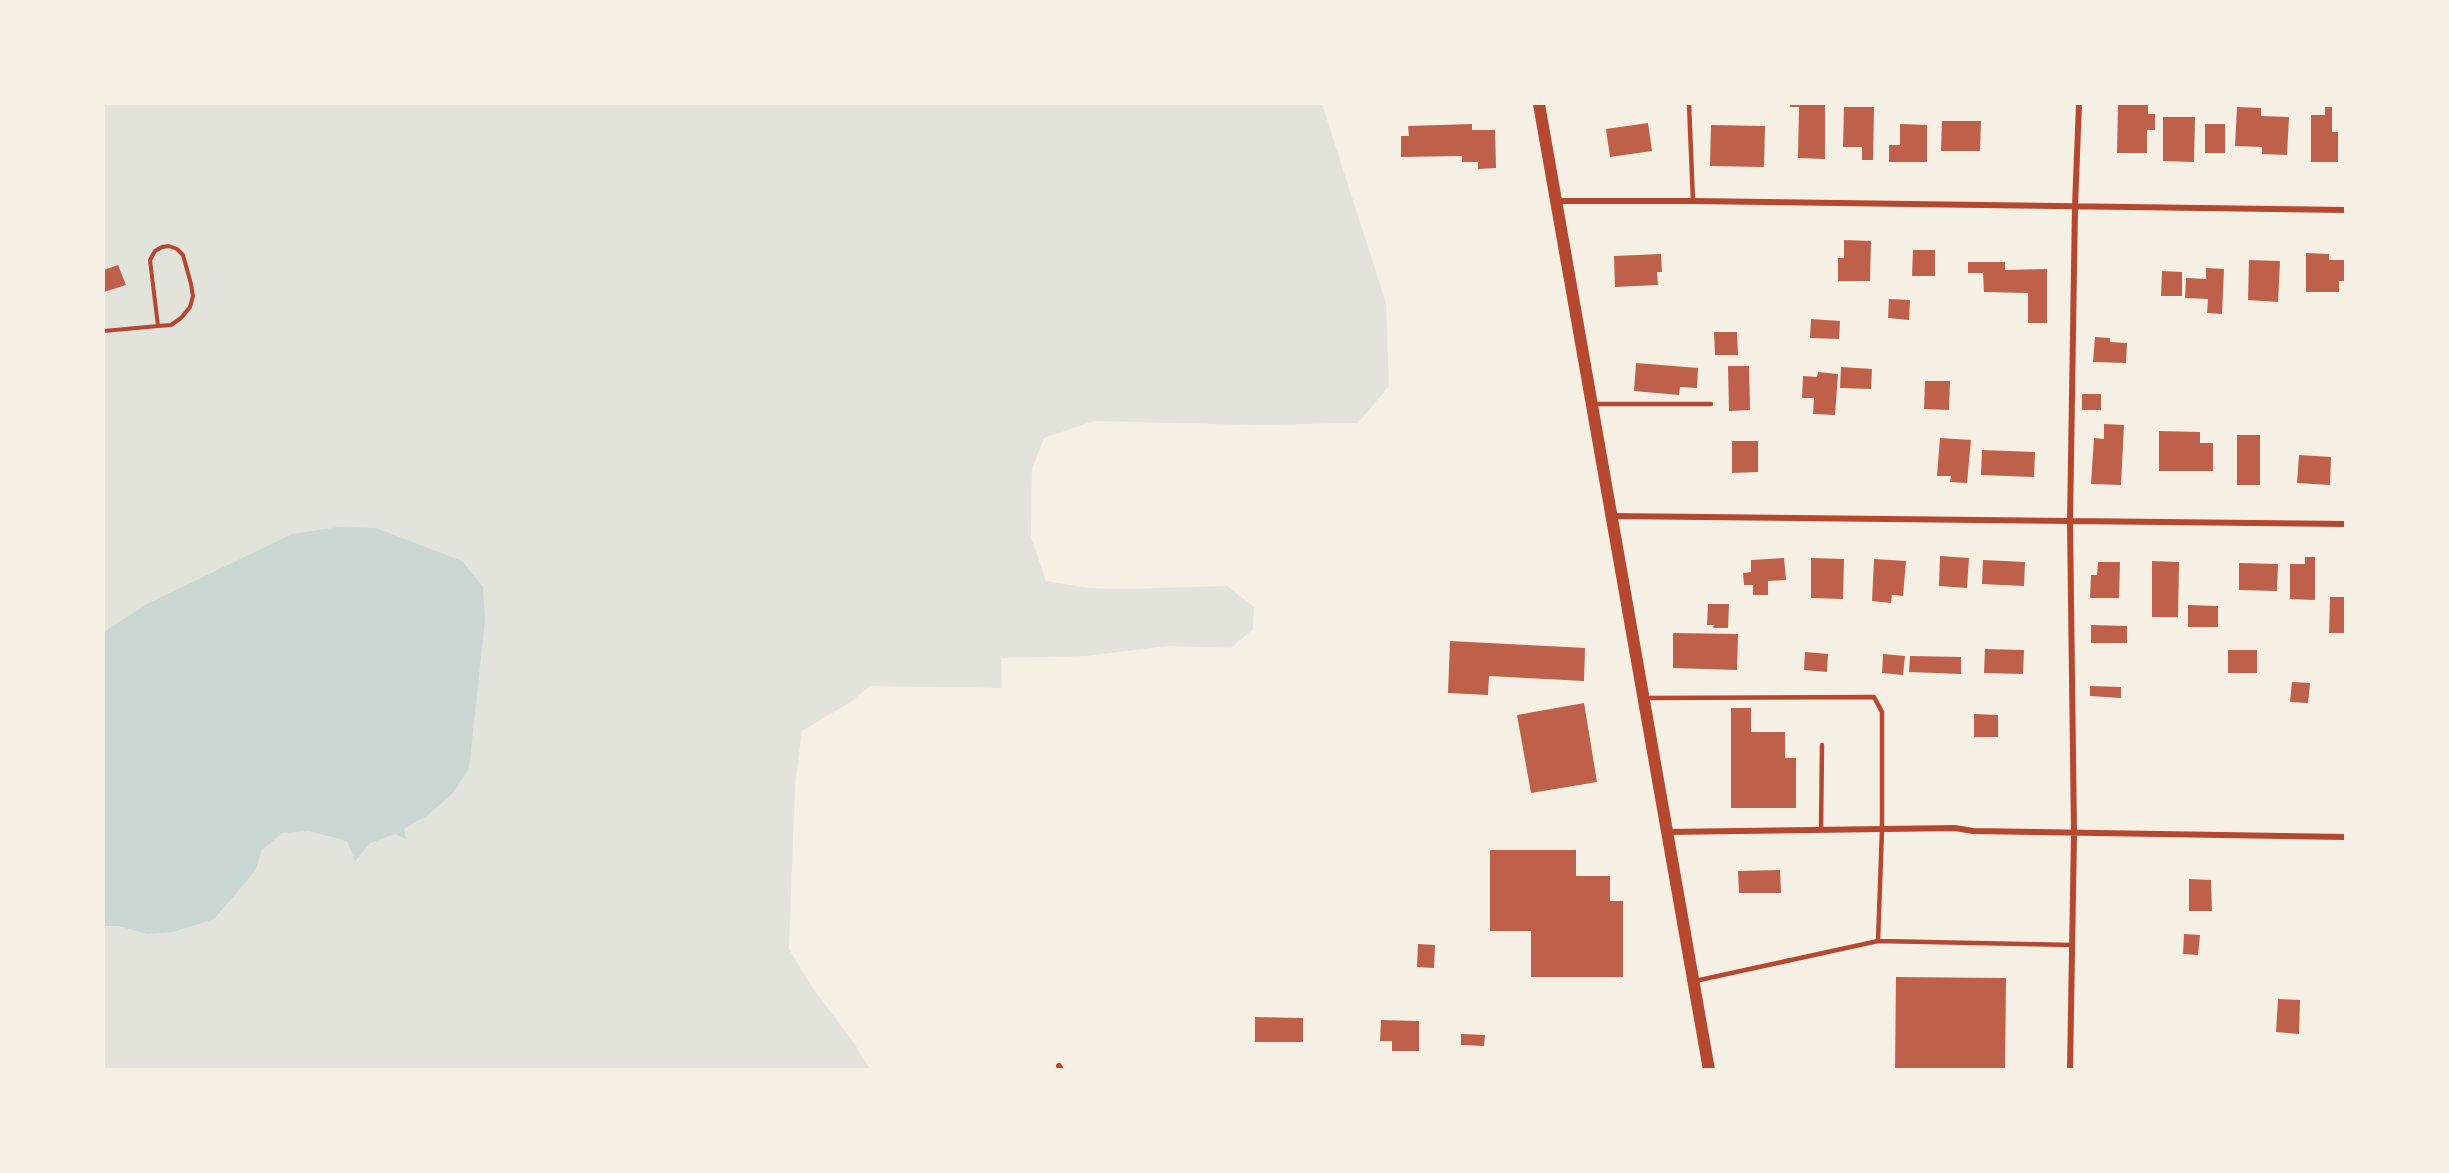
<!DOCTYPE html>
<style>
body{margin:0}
#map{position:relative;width:2449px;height:1173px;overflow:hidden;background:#f6efe4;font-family:Jost,sans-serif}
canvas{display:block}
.frame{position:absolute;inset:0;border:105px solid #f6efe4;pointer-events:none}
</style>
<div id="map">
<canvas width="2449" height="1173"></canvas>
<div class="frame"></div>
</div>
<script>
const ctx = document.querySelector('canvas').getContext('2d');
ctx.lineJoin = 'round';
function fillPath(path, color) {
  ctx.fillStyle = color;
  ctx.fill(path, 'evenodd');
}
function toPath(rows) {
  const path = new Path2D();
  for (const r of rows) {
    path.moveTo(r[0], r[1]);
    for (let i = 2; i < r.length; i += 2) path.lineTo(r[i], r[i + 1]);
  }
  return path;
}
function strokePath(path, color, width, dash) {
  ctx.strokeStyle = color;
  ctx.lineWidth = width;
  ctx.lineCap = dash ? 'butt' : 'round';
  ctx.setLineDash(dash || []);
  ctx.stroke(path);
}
const green = toPath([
 [104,104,1322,104,1386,303,1389,386,1358,423,1253,425,1094,421,1044,438,1032,469,1031,537,1046,581,1089,588,1122,589,1227,586,1254,607,1253,629,1231,648,1168,646,1085,656,1001,658,1002,688,870,686,849,703,802,731,795,786,789,949,811,986,854,1043,870,1069,104,1070]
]);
const water = toPath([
 [339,527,376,528,462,561,483,587,485,621,469,768,454,792,428,815,404,829,406,839,395,834,370,843,355,861,347,841,309,831,282,833,262,850,255,871,214,919,173,932,147,934,118,926,104,926,104,632,147,604,292,534]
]);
const building = toPath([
 [1790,104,1825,104,1825,159,1798,158,1799,107,1790,107],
 [2118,104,2148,104,2148,114,2155,114,2155,130,2147,130,2147,153,2117,153],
 [1844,107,1874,107,1873,160,1862,160,1862,147,1843,147],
 [2237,107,2261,108,2261,116,2289,117,2287,155,2262,154,2262,147,2235,146],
 [2325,107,2332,107,2332,132,2338,132,2338,162,2311,162,2311,115,2325,115],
 [2163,117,2195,117,2194,162,2163,161],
 [1942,121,1981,121,1980,151,1941,151],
 [1648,123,1652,151,1610,157,1606,129],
 [1472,124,1472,130,1495,130,1496,168,1478,169,1478,162,1462,162,1462,156,1401,157,1401,136,1409,136,1408,126],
 [1900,124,1927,125,1927,162,1889,162,1889,145,1900,145],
 [2205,124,2225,124,2225,153,2205,153],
 [1711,125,1765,126,1764,167,1710,166],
 [1844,240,1871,241,1870,281,1838,281,1838,258,1844,258],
 [1913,250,1935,250,1935,276,1912,276],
 [2306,253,2329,254,2329,260,2346,260,2346,281,2339,281,2339,292,2306,292],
 [1661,254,1662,272,1657,272,1658,285,1615,287,1614,256],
 [2249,260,2280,261,2278,302,2248,300],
 [1968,262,2005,262,2005,270,2047,269,2047,323,2028,323,2028,293,1984,292,1983,273,1968,273],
 [118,265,126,285,104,292,104,270],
 [2206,268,2224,269,2222,314,2207,313,2208,299,2185,298,2186,278,2206,279],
 [2162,271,2182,272,2182,296,2161,296],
 [1889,299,1910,300,1909,320,1888,318],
 [1811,319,1840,321,1839,339,1810,338],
 [1714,332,1737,332,1738,355,1715,355],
 [2095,337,2110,338,2110,342,2127,343,2126,363,2093,362],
 [1636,363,1698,368,1697,388,1680,387,1679,395,1634,391],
 [1728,366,1749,366,1750,410,1729,411],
 [1841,367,1872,369,1871,389,1840,388],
 [1818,372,1838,374,1835,415,1813,414,1814,398,1802,398,1803,376,1817,377],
 [1925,381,1950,381,1949,410,1924,409],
 [2082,394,2101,394,2101,410,2082,410],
 [2104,424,2124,425,2121,485,2091,484,2094,438,2104,439],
 [2159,431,2200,432,2200,443,2213,443,2213,471,2159,471],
 [2237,435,2260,435,2260,485,2237,485],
 [1940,438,1971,440,1967,483,1950,482,1951,476,1937,476],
 [1732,441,1758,441,1758,472,1732,473],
 [1982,450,2035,452,2034,477,1981,475],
 [2299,455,2331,457,2330,485,2297,483],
 [1940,556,1969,558,1967,588,1939,586],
 [2305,557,2315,557,2315,600,2290,599,2290,564,2305,564],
 [1784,558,1786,580,1768,581,1768,595,1753,595,1753,585,1744,585,1743,573,1751,572,1751,560],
 [1811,558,1844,559,1843,599,1811,598],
 [1874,559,1906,561,1903,596,1892,595,1891,603,1872,601],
 [1983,560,2025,562,2024,586,1982,584],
 [2152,561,2179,562,2178,617,2152,617],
 [2098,562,2120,562,2119,598,2090,598,2091,575,2097,575],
 [2239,563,2278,564,2277,591,2239,590],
 [2330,597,2346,597,2346,633,2329,633],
 [1708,604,1729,604,1728,628,1713,628,1714,625,1707,625],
 [2188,605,2218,606,2218,627,2188,627],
 [2091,625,2127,626,2127,643,2091,643],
 [1673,633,1738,634,1737,670,1673,668],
 [1450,641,1585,648,1584,681,1489,676,1488,695,1448,693],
 [1985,649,2024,650,2023,674,1984,673],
 [2228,650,2257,650,2257,673,2228,673],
 [1805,652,1828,654,1827,672,1804,670],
 [1883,654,1905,656,1903,675,1882,673],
 [1910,656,1961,657,1961,674,1909,672],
 [2292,682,2310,683,2308,703,2290,702],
 [2090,686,2121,687,2121,698,2090,696],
 [1584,703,1597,782,1531,793,1517,715],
 [1731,708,1751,708,1751,732,1785,732,1785,758,1796,758,1796,808,1731,808],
 [1974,714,1998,715,1998,737,1974,737],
 [1490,850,1576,850,1576,876,1610,876,1610,901,1623,901,1623,977,1531,977,1531,931,1490,931],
 [1780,870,1781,893,1739,893,1738,871],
 [2189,879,2211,880,2212,911,2189,911],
 [2184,934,2200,935,2198,955,2183,954],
 [1418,944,1435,945,1434,968,1417,967],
 [1896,977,2006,978,2005,1070,1895,1070],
 [2278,999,2300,1000,2299,1034,2276,1032],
 [1255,1017,1303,1018,1303,1042,1255,1042],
 [1381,1020,1419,1021,1419,1051,1392,1051,1392,1041,1380,1041],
 [1461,1034,1485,1035,1484,1046,1461,1045]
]);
const path = toPath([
 [104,331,158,326,171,325,181,318,190,307,193,296,191,284,183,255,177,249,169,246,162,247,155,251,150,260,158,326]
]);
const service = toPath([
 [1689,104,1693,201],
 [1594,404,1711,404],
 [1646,698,1874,697,1882,712,1882,829,1878,941,1695,981],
 [1821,829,1822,745],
 [1878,941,2072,945]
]);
const minor = toPath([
 [1557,201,1693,201,2346,210],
 [1612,516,2346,524],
 [1667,832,1955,828,1973,831,2346,837],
 [1059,1066,1061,1070],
 [2070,1070,2074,833,2070,522,2075,206,2079,104]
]);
const secondary = toPath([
 [1539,104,1709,1070]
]);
fillPath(green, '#e2e4dc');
fillPath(water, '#c9d6d2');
fillPath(building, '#bf614a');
strokePath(path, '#b5482f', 4);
strokePath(service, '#b5482f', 4.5);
strokePath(minor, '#b5482f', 6);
strokePath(secondary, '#b5482f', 12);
</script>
